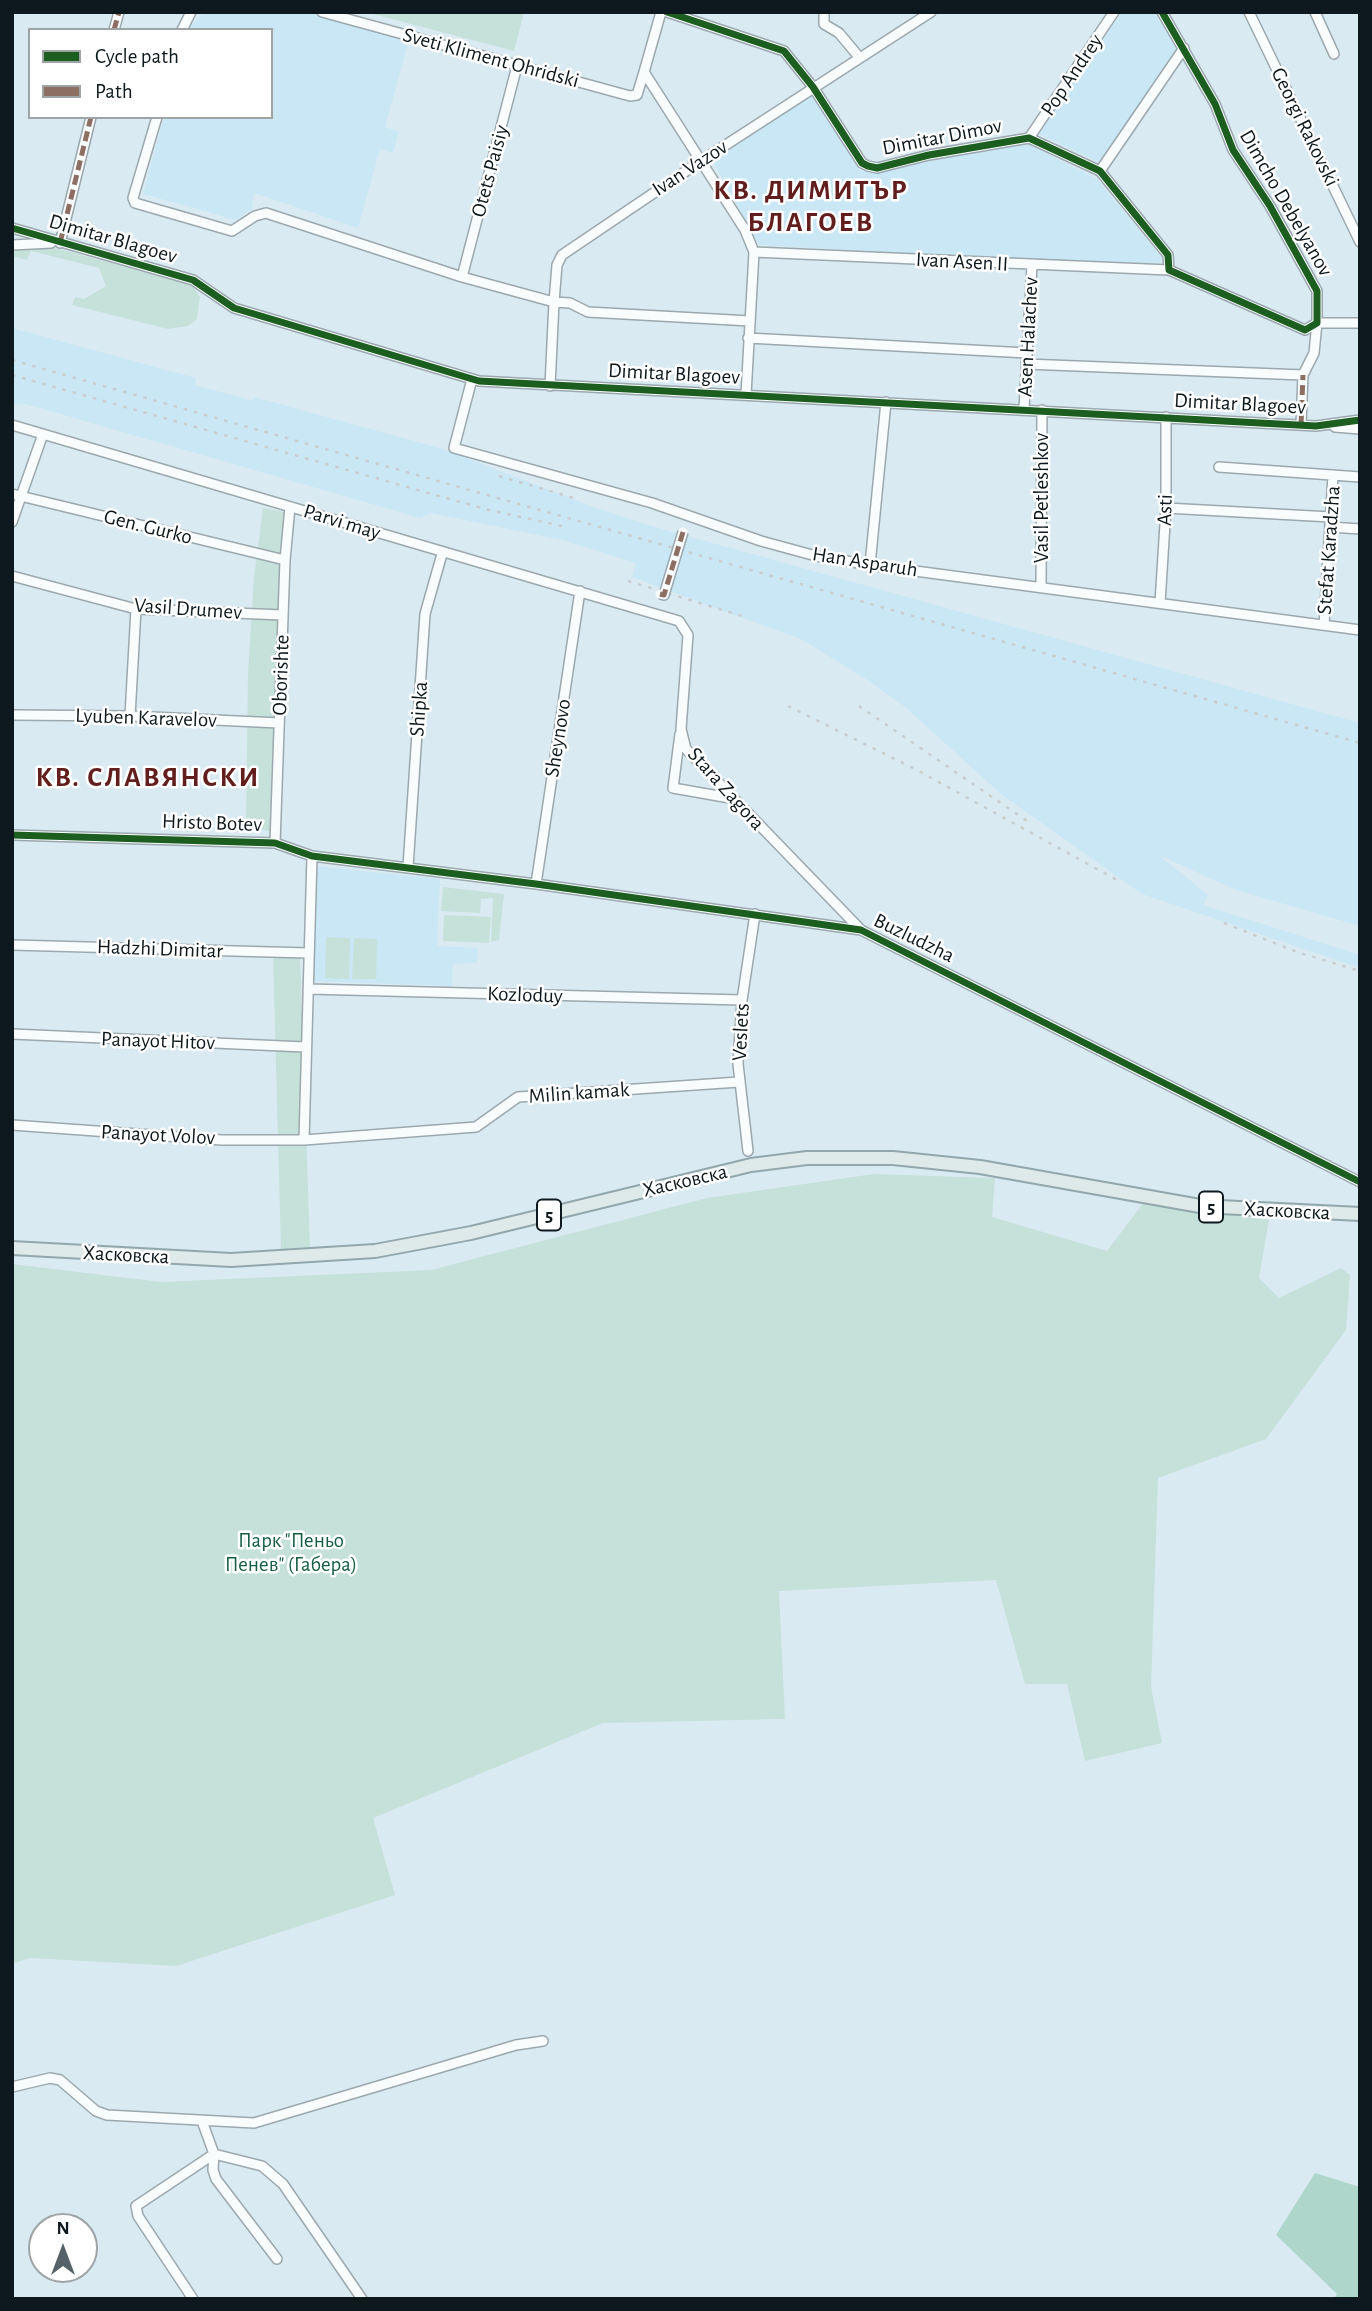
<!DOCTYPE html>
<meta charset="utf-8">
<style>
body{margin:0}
#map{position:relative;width:1372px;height:2311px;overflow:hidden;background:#daeaf2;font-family:"Alegreya Sans",sans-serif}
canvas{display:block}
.frame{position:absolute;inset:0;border:14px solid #0d191e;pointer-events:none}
.legend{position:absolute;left:28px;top:28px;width:245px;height:91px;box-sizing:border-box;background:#fff;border:2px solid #9ea3a5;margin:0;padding:9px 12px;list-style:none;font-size:21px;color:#0d191e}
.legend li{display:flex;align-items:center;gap:14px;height:35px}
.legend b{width:35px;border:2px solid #9ea3a5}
.north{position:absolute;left:28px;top:2213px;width:70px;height:70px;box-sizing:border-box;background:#fff;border:2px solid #9ea3a5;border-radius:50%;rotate:0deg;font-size:19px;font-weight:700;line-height:28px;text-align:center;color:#0d191e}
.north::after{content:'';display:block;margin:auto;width:24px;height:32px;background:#556268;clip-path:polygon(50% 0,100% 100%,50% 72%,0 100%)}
</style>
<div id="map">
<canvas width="1372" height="2311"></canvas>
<div class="frame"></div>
<ul class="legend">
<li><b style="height:9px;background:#1b5e20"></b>Cycle path</li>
<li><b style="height:9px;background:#8d6e63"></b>Path</li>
</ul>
<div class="north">N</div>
</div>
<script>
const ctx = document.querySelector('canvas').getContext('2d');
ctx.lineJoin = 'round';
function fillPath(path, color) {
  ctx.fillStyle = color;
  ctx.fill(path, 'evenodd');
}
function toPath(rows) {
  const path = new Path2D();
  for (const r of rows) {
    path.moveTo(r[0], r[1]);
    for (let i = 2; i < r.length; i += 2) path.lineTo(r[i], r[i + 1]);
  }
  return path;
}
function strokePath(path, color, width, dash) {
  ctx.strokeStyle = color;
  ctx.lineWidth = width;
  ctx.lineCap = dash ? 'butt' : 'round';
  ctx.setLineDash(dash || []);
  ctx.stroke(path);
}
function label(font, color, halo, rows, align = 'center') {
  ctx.font = font + ' "Alegreya Sans",sans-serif';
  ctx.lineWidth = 5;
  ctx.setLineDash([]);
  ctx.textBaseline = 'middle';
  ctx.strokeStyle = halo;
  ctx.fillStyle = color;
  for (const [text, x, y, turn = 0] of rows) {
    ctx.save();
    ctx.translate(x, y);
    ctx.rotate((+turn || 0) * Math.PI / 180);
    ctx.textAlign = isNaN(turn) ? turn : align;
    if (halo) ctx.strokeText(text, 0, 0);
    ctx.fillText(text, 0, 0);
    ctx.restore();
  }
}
const built = toPath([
 [204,12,308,12,409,40,385,127,399,132,393,153,380,149,358,228,254,193,252,209,236,220,143,194,164,117,271,117,271,30,187,30],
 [1122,12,1154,12,1177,47,1100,163,1037,133],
 [812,92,861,171,1028,144,1097,179,1162,258,1157,268,759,245,713,162],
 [12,328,196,378,195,385,253,401,254,397,443,449,593,507,655,527,1360,723,1360,926,1236,890,1159,855,1208,895,1203,905,1360,955,1360,968,1142,894,1002,795,904,706,869,681,803,640,632,577,636,563,562,540,431,513,420,518,26,404,12,405],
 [315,866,440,879,437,946,478,948,477,963,453,964,452,986,312,981]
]);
const green = toPath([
 [365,12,524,12,514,51],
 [51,247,192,284,200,297,197,319,188,326,168,329,72,305,75,297,84,299,106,286,99,268,31,251,27,260,12,256,18,248],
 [263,508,290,513,275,832,246,827,248,673,254,578],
 [443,887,504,894,499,940,491,942,493,898,481,899,480,913,441,911],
 [444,915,491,917,489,943,443,941],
 [326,937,350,938,349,979,325,978],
 [354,938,377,939,376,979,352,979],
 [273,955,300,956,310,1247,281,1249],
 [874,1174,995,1178,992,1217,1107,1251,1144,1202,1269,1220,1259,1278,1279,1298,1341,1268,1350,1275,1346,1330,1266,1439,1158,1478,1151,1687,1162,1743,1085,1761,1067,1684,1025,1684,996,1580,779,1591,785,1719,603,1723,373,1818,395,1895,176,1966,30,1958,12,1964,12,1264,161,1282,431,1270,707,1198]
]);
const forest = toPath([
 [1315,2173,1360,2187,1360,2299,1334,2299,1337,2294,1276,2235]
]);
const minor = toPath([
 [322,12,630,96,637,95,644,72],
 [661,12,644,72,745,230,754,252,746,395],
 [667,12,784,51,813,87,862,163,868,166,877,168,929,155,1029,138,1100,171,1168,255,1169,270,1305,330,1317,323,1317,291,1270,206,1233,150,1215,104,1162,12],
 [824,12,824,24,839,33,859,57],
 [1249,12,1360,242],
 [1315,12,1334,54],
 [114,30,119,12],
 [182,30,191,12],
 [157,117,133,198,135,203,232,231,255,216,266,213,462,277,554,302,570,303,588,312,750,321],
 [1029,138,1114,12],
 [1100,171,1184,48],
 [12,228,193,280,234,308,479,381,1316,426,1360,420],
 [60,243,91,117],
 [12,245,51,243],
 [754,252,1169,270],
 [462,277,517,66],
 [748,338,1027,353],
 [1026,364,1303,375],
 [472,379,454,448,652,503,761,541,816,556,870,565,1360,630],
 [550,386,554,302,557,265,562,255,701,161,931,12],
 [1024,409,1032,265],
 [12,425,679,621,688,635,681,729,686,749,861,930],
 [1301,425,1303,375,1314,353,1317,323,1360,323],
 [1335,427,1360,429],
 [1219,467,1360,477],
 [12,494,285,560],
 [1166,508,1331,517],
 [12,522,43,434],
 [1330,527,1360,529],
 [870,565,886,402],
 [12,576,136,609,283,615],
 [1041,586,1042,410],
 [1160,603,1166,508,1166,417],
 [1324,625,1333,475],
 [12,715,130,716,279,723],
 [130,716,136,609],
 [680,734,673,788,730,798],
 [12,835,275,843,312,856,536,884,861,930,1360,1182],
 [275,843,285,560,290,507],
 [408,867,425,614,442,554],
 [536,884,580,591],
 [12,945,308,953],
 [308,989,742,1000],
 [12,1034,305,1047],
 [12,1125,222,1140,304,1140,476,1127,518,1097,739,1082],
 [304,1140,312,856],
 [748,1151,738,1064,742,1000,755,914],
 [12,2087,50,2078,60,2080,96,2111,107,2115,254,2123,516,2045,543,2041],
 [202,2121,214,2154,262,2166,283,2184,362,2299],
 [193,2299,138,2216,136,2206,214,2154,213,2170,216,2179,277,2259]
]);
const major = toPath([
 [12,1248,231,1260,375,1251,471,1233,751,1165,807,1158,893,1158,980,1167,1200,1206,1360,1214]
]);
const rail = toPath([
 [12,360,1360,743],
 [12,375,485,509,566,527],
 [499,476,577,499],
 [628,581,742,616],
 [788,706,915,769,1117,880],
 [859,706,1030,823],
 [1224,923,1297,952,1360,971]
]);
const minorBridge = toPath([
 [660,594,664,595,683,532]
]);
const quiet = toPath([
 [114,30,119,12],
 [60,243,91,117],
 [1301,425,1303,375],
 [660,594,664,595,683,532]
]);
const cycleway = toPath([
 [667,12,784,51,813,87,862,163,868,166,877,168,929,155,1029,138,1100,171,1168,255,1169,270,1305,330,1317,323,1317,291,1270,206,1233,150,1215,104,1162,12],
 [12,228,193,280,234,308,479,381,1316,426,1360,420],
 [12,835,275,843,312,856,536,884,861,930,1360,1182]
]);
const shields = [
 [1211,1207,24],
 [549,1215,24]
];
const shieldNames = [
 ["5",1211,1207],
 ["5",549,1215]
];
const streetNames = [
 ["Sveti Kliment Ohridski",491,58,15],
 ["Pop Andrey",1072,75,-56],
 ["Georgi Rakovski",1305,127,64],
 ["Dimitar Dimov",942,137,-11],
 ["Ivan Vazov",690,168,-33],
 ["Otets Paisiy",490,171,-75],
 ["Dimcho Debelyanov",1286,203,60],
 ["Dimitar Blagoev",113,239,16],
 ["Ivan Asen II",962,262,3],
 ["Asen Halachev",1028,337,-87],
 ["Dimitar Blagoev",674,374,3],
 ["Dimitar Blagoev",1240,404,3],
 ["Vasil Petleshkov",1042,498,-90],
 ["Asti",1165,510,-88],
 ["Parvi may",342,522,17],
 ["Gen. Gurko",148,527,14],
 ["Stefat Karadzha",1329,550,-86],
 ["Han Asparuh",865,562,9],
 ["Vasil Drumev",188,609,4],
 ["Oborishte",281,675,-88],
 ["Shipka",419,709,-86],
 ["Lyuben Karavelov",146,718,2],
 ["Sheynovo",558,738,-81],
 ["Stara Zagora",726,789,48],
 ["Hristo Botev",212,823,2],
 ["Buzludzha",914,938,26],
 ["Hadzhi Dimitar",160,949,2],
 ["Kozloduy",525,995,2],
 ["Veslets",741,1032,-87],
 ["Panayot Hitov",158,1041,2],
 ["Milin kamak",579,1093,-4],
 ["Panayot Volov",158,1135,3],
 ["Хасковска",685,1181,-13],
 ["Хасковска",1287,1211,3],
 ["Хасковска",126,1255,3]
];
const parkNames = [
 ["Парк \"Пеньо",291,1541],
 ["Пенев\" (Габера)",291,1565]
];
const districtNames = [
 ["КВ. ДИМИТЪР",811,191],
 ["БЛАГОЕВ",811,223],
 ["КВ. СЛАВЯНСКИ",148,778]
];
fillPath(built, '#cae7f5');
fillPath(green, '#c5e1da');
fillPath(forest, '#afd6cb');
strokePath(minor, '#9ba8ae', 12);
strokePath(major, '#92a7ac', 16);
strokePath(minor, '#f9fcfd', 9);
strokePath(major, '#dee9ea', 12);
strokePath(rail, '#c8cdcf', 2.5, [3.5, 7]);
strokePath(minorBridge, '#9ba8ae', 12, []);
strokePath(minorBridge, '#f9fcfd', 9);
strokePath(quiet, '#8d6e63', 5, [10, 5]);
strokePath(cycleway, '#1b5e20', 7);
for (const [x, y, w] of shields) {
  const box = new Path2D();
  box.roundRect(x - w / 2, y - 15.5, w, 31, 5);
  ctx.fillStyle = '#fff';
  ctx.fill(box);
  strokePath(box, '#0d191e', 2);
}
label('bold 19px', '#0d191e', null, shieldNames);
label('21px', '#0d191e', '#fff', streetNames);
label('21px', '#165e44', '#fff', parkNames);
ctx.letterSpacing = '2px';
label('bold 28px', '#621d1d', '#fff', districtNames);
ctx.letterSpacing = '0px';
</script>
